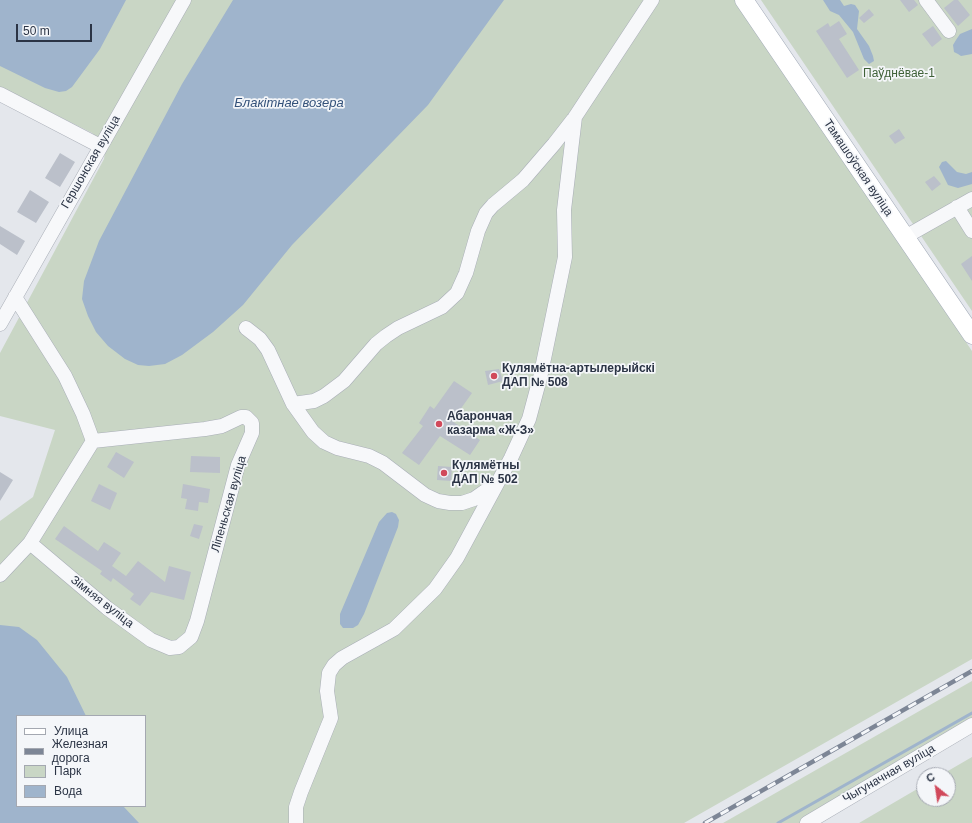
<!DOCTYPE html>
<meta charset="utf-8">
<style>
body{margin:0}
#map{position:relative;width:972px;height:823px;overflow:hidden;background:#e4e7ec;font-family:Arial,sans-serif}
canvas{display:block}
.legend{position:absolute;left:16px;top:715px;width:130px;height:92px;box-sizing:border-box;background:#f4f6f9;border:1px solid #a4a8b1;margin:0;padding:5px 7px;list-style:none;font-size:12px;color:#2b3445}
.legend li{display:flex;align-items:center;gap:8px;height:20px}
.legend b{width:20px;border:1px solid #a4a8b1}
.north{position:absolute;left:916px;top:767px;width:40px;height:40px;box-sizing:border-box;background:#f4f6f9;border:1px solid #a4a8b1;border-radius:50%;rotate:330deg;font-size:11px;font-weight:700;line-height:16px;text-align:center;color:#2b3445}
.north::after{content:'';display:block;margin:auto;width:14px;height:18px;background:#d1495b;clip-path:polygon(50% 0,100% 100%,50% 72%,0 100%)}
.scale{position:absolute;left:16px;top:24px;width:76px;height:18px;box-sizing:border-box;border:2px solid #2b3445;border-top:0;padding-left:5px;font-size:12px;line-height:14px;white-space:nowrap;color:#2b3445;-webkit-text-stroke:3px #f4f6f9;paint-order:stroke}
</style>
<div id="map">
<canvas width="972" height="823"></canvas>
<ul class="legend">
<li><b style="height:5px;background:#fff"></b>Улица</li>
<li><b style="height:5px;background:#7d8696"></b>Железная дорога</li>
<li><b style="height:11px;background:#c9d6c5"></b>Парк</li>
<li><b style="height:11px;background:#9fb4cc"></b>Вода</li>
</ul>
<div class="north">С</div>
<div class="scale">50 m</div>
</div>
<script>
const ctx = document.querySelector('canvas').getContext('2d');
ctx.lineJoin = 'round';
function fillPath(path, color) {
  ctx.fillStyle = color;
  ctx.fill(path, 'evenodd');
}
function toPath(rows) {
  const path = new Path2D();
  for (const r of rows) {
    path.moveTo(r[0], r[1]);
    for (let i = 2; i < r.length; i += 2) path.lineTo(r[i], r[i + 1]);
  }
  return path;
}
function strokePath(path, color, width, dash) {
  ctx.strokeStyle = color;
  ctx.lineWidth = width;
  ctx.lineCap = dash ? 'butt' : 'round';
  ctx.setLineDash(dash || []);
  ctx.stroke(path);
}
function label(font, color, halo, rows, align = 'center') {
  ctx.font = font + ' Arial,sans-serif';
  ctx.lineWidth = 3.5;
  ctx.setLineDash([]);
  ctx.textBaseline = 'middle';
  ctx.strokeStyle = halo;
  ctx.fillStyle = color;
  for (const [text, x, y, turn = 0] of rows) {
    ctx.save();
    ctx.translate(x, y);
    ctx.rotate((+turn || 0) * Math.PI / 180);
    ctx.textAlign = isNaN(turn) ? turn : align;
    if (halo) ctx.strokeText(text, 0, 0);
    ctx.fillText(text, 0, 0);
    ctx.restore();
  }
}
const green = toPath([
 [0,0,735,0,972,351,972,659,684,823,0,823,0,521,33,497,55,430,0,416,0,353,104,159,105,152,101,141,92,133,0,87],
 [17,716,145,716,145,806,17,806],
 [761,0,972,0,972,311],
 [972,681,972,721,800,823,723,823],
 [972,757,972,823,859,823,924,785,924,799,948,799,948,775,941,775]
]);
const water = toPath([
 [0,0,126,0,100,49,72,87,66,91,59,92,45,88,0,66],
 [233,0,504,0,428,105,292,245,243,305,213,332,182,355,165,364,149,366,138,365,125,359,108,346,96,332,88,316,82,299,84,281,99,241,182,84],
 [823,0,840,0,844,6,851,4,855,5,859,11,857,29,869,46,873,56,874,61,869,64,864,59,853,32,839,15,830,11],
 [972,29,972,54,961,56,958,54,954,52,953,45,956,40,960,34],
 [946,161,957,172,966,174,972,172,972,184,958,188,948,185,939,167,942,162],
 [392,512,396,514,399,520,398,527,364,614,358,625,353,628,343,628,340,624,340,614,379,522,387,513],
 [0,625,19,627,37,640,67,677,86,716,17,716,17,806,123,806,139,823,0,823]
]);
const stream = toPath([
 [778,823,972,713]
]);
const building = toPath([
 [900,0,914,0,918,5,909,12],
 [954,0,958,0,970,15,958,26,944,8],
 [869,9,874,15,864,23,859,18],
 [839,21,847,34,839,39,859,70,847,78,816,31,828,23,830,27],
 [933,26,942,39,932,47,922,34],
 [899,129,905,138,895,144,889,136],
 [60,153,75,162,60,187,45,178],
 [934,176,941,184,932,191,925,182],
 [30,190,49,202,36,223,17,212],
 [0,226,25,241,17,255,0,244],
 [972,256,972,281,961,264],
 [499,369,503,381,488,385,485,371],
 [454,381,472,393,452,421,480,440,470,455,440,436,419,465,402,453,423,426,419,423,430,406,434,409],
 [116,452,134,462,124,478,107,467],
 [191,456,220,457,220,473,190,472],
 [438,466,452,467,451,481,437,480],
 [0,472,13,480,0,501],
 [99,484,117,493,110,510,91,501],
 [183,484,210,489,208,503,199,502,198,511,185,509,187,499,181,498],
 [194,524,203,526,199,539,190,536],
 [64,526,98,551,104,542,121,553,112,566,126,576,138,561,165,582,169,566,191,572,184,600,151,592,140,606,130,599,134,594,113,578,111,582,100,574,102,571,55,539]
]);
const minor = toPath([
 [926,0,949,31],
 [0,94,100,146],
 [957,207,972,231],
 [905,237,972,199],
 [0,324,184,0],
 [246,328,260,339,268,350,293,404,313,432,324,442,337,448,369,456,383,463,425,495,438,501,450,503,462,503,474,499,494,485],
 [293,404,314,401,324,396,344,381,376,344,386,336,398,328,442,307,457,293,466,273,478,231,486,213,493,205,523,180,554,144,575,117,652,0],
 [30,543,107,608,151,640,170,648,179,647,191,637,197,621,238,465,252,433,252,423,246,417,241,417,222,426,205,429,93,441],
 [0,575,30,543,93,441,83,414,65,376,15,297],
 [296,823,296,807,301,792,331,718,327,691,329,673,334,665,342,658,394,629,435,589,457,558,511,458,529,419,540,378,565,257,564,210,575,117],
 [807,823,972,725]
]);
const major = toPath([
 [744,0,972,335]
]);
const rail = toPath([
 [705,823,972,671]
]);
const markers = [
 [494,376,4,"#d1495b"],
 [439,424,4,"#d1495b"],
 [444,473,4,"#d1495b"]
];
const parkNames = [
 ["Паўднёвае-1",899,74]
];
const streetNames = [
 ["Гершонская вуліца",91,162,-60],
 ["Тамашоўская вуліца",858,168,56],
 ["Ліпеньская вуліца",229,504,-74],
 ["Зімняя вуліца",102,602,38],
 ["Чыгуначная вуліца",889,774,-30]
];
const poiNames = [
 ["Кулямётна-артылерыйскі",502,369],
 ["ДАП № 508",502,383],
 ["Абарончая",447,417],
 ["казарма «Ж-З»",447,431],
 ["Кулямётны",452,466],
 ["ДАП № 502",452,480]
];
const waterNames = [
 ["Блакітнае возера",289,103]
];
fillPath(green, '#c9d6c5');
fillPath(water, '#9fb4cc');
strokePath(stream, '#9fb4cc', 3);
fillPath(building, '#bbc0ca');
strokePath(minor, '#a9aeb7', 15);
strokePath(major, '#a3abb8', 19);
strokePath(minor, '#f7f8fa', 14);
strokePath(major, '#fff', 18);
strokePath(rail, '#7d8696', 4.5);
strokePath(rail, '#f4f6f9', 3, [9]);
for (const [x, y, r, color] of markers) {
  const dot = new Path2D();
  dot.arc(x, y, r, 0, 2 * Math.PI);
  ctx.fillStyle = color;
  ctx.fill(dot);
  strokePath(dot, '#f4f6f9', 1.5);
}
label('12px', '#3f6138', '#f4f6f9', parkNames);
label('12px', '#2b3445', '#f4f6f9', streetNames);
label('bold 12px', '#2b3445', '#f4f6f9', poiNames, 'left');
label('italic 13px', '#34527a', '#f4f6f9', waterNames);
</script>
